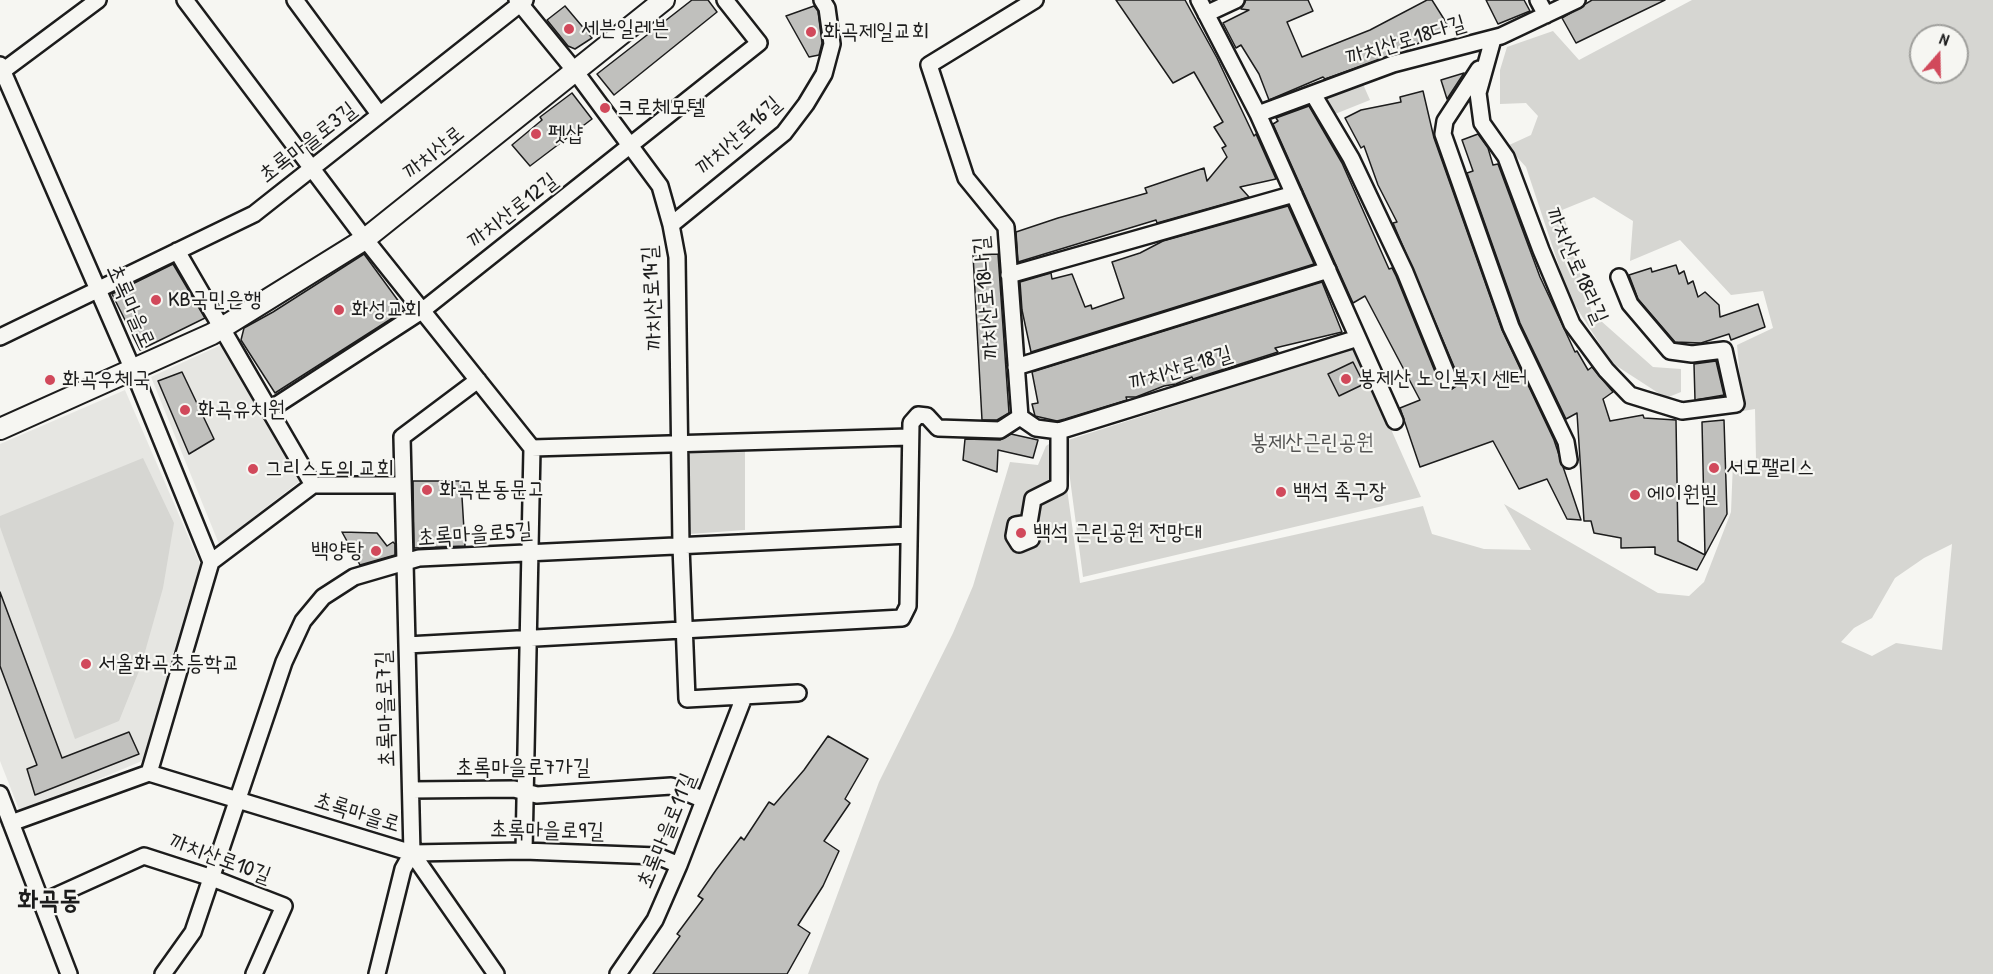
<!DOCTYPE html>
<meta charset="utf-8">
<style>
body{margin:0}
#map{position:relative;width:1993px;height:974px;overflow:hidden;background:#f6f6f2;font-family:"Patrick Hand",sans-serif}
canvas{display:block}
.north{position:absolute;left:1909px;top:24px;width:60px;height:60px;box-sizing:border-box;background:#f6f6f2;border:2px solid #9f9f9c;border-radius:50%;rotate:20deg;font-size:16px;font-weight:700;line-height:24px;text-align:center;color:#1c1c1c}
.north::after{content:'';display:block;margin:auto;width:21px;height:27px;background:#d1495b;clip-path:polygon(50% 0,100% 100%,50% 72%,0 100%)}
</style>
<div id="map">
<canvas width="1993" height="974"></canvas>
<div class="north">N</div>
</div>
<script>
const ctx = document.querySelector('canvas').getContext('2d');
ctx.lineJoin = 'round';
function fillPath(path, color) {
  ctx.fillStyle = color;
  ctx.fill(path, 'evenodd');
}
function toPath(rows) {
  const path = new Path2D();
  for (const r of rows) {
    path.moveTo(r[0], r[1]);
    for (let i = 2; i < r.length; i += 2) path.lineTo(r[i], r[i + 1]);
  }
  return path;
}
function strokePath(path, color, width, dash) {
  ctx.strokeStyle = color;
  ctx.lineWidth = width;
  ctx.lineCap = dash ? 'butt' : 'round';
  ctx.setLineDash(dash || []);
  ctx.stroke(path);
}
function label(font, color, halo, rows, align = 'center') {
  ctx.font = font + ' "Patrick Hand","Poor Story",sans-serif';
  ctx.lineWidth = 4.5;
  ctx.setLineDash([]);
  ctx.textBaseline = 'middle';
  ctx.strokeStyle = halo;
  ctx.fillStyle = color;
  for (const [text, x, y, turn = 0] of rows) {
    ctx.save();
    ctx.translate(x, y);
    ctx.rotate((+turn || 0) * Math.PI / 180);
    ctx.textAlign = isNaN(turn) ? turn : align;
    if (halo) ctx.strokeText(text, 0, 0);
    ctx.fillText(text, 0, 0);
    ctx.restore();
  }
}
const built = toPath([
 [221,345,300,481,219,544,151,377],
 [125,390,201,566,142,761,20,812,0,761,0,444]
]);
const green = toPath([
 [1692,0,1993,0,1993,974,808,974,879,782,953,633,973,586,1010,462,1038,465,1046,446,1052,442,1061,445,1080,583,1423,506,1432,534,1484,549,1531,550,1504,504,1658,593,1689,596,1704,582,1731,512,1733,462,1756,460,1755,409,1743,411,1737,345,1773,328,1763,291,1731,295,1680,240,1630,261,1633,221,1594,197,1562,210,1592,313,1653,367,1681,369,1681,392,1666,398,1612,363,1569,296,1526,167,1507,146,1531,135,1538,116,1526,103,1500,104,1500,70,1507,47,1553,31,1579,60],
 [1921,36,1957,36,1957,72,1921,72],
 [1952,544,1942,650,1896,643,1872,656,1841,642,1854,628,1872,618,1895,578,1924,558],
 [1362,82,1370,100,1335,114,1323,95],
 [1355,348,1421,497,1083,577,1065,441],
 [745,450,745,530,690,534,688,453],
 [143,458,174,523,163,588,141,666,119,721,75,739,0,527,0,516]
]);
const building = toPath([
 [692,0,708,0,717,12,614,95,597,74,692,0],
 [1116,0,1185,0,1217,58,1254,136,1256,134,1276,179,1240,187,1249,197,1157,223,1156,220,1018,262,1016,232,1058,218,1147,193,1145,188,1204,168,1207,181,1227,157,1222,148,1226,146,1214,127,1223,122,1194,72,1173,83,1116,0],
 [1246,0,1308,0,1313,11,1287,22,1302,57,1370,30,1427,0,1432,0,1449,27,1404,51,1325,79,1323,77,1269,100,1259,74,1241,45,1236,48,1223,23,1249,10,1241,9,1246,0],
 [1486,0,1524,0,1530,11,1498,24,1486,0],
 [1592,0,1665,0,1576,43,1562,18,1592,0],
 [565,6,592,38,575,49,568,46,547,20,565,6],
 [814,6,818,11,822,43,819,55,809,57,786,16,814,6],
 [1464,73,1447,99,1441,80,1464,73],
 [1423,91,1434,138,1502,330,1554,440,1581,520,1567,519,1547,479,1519,489,1493,441,1420,467,1400,408,1420,400,1365,296,1353,303,1273,124,1278,121,1276,118,1309,106,1342,163,1389,269,1392,268,1396,276,1440,384,1444,388,1452,389,1457,385,1458,376,1393,223,1397,222,1378,185,1364,146,1361,148,1345,118,1361,110,1401,102,1400,97,1423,91],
 [572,93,592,119,530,166,512,145,542,120,540,117,572,93],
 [1478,134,1488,148,1493,165,1498,164,1540,277,1575,352,1577,351,1588,370,1592,367,1613,392,1603,399,1610,421,1643,415,1644,418,1676,420,1678,541,1705,555,1702,422,1724,420,1727,514,1697,570,1655,554,1655,547,1621,548,1621,538,1594,533,1591,521,1584,521,1577,413,1566,419,1520,323,1467,173,1473,171,1462,140,1478,134],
 [1288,206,1314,264,1031,352,1022,310,1020,282,1051,273,1052,279,1072,274,1085,307,1091,305,1092,309,1124,298,1112,262,1140,253,1163,241,1288,206],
 [364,254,405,310,275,393,241,340,244,328,273,312,364,254],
 [998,254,1009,413,997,420,982,420,973,255,998,254],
 [173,264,205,318,140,350,112,294,173,264],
 [1676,265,1679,274,1684,271,1688,284,1693,281,1698,297,1705,292,1719,305,1720,317,1758,304,1765,327,1731,340,1729,334,1701,343,1675,342,1638,299,1629,275,1651,268,1652,272,1676,265],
 [1322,282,1342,332,1275,348,1278,352,1193,379,1192,377,1176,384,1164,386,1136,397,1126,397,1127,400,1065,419,1057,421,1035,416,1032,404,1038,403,1032,372,1322,282],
 [1716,361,1724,395,1695,400,1694,364,1716,361],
 [1353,362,1364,384,1339,396,1328,374,1353,362],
 [182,372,214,439,189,454,158,381,182,372],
 [1011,434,1038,440,1033,458,998,450,997,472,963,460,965,439,1000,440,1011,434],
 [413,481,461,481,465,546,414,548,413,481],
 [342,532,377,533,387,546,393,542,395,544,395,555,360,565,342,532],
 [0,592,62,758,129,732,139,754,35,795,27,769,37,765,0,666,0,592],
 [828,736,868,759,845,799,850,803,824,841,839,851,823,886,798,925,810,933,787,974,653,974,680,936,677,934,703,899,698,896,716,870,741,837,744,840,769,802,774,805,804,770,828,736]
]);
const minor = toPath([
 [185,0,365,239,532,448,524,851],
 [295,0,379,114],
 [517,0,575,71,660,186,671,225,677,257,681,546,687,699,798,693],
 [1199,0,1258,114,1395,421],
 [1538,0,1546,15],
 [1206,14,1236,0],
 [1493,39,1478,93,1482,123,1506,157,1541,250,1572,324,1606,370,1630,395,1682,411,1736,404,1724,350,1692,354,1670,351,1630,304,1619,277],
 [0,65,133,370,211,562,149,773,412,853,496,974],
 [1479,69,1445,121,1443,134,1511,327,1566,442,1569,460],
 [0,73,98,0],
 [1313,94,1351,158,1405,272,1449,380],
 [1258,114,1393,64,1501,36,1577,0],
 [671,225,784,133,806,104,824,74,832,44,827,8,822,0],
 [177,251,313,485],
 [1009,275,1294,194],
 [0,337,254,214,525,0],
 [1016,367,1328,270],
 [269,410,423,310,759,43,725,0],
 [1020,417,1006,227,966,178,929,65,1035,0],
 [1020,417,1036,428,1059,431,1358,338],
 [532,448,909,437],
 [1029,523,1031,539,1019,544,1014,536,1016,525,1029,523,1033,499,1059,486,1059,431],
 [211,562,313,485,403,485],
 [407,645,902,618,908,606,911,423,918,415,927,416,938,428,1000,430,1020,417],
 [411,790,514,789,537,795,671,786,704,800],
 [0,794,69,974],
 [11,823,149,773],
 [412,853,402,437,478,380],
 [412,853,524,851,657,856,679,865],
 [40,903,144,856,212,878,284,906,254,974],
 [163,974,193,932,284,662,303,621,323,597,354,577,419,558,909,535],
 [377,974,403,869,412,853],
 [618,974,655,920,679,865,744,697]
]);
const tertiary = toPath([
 [0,429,212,334,365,239,664,0]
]);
const markers = [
 [569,29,6,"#d1495b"],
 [811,32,6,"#d1495b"],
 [605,108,6,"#d1495b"],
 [536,134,6,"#d1495b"],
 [156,300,6,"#d1495b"],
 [339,310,6,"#d1495b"],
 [1346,379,6,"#d1495b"],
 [50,380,6,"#d1495b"],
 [185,410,6,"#d1495b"],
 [1714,468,6,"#d1495b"],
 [253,469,6,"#d1495b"],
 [427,490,6,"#d1495b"],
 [1281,492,6,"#d1495b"],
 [1635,495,6,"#d1495b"],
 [1021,533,6,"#d1495b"],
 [376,551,6,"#d1495b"],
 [86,664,6,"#d1495b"]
];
const poiNames = [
 ["세븐일레븐",581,29],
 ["화곡제일교회",823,32],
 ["크로체모텔",617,108],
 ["펫샵",548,134],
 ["KB국민은행",168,300],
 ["화성교회",351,310],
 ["봉제산 노인복지 센터",1358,379],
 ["화곡우체국",62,380],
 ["화곡유치원",197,410],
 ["서모팰리스",1726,468],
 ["그리스도의 교회",265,469],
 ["화곡본동문고",439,490],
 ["백석 족구장",1293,492],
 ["에이원빌",1647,495],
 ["백석 근린공원 전망대",1033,533],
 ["백양탕",364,551,"right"],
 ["서울화곡초등학교",98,664]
];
const streetNames = [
 ["까치산로18다길",1406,41,-17],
 ["까치산로16길",739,136,-42],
 ["초록마을로3길",308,143,-38],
 ["까치산로",434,153,-39],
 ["까치산로12길",513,211,-38],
 ["까치산로18라길",1576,266,66],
 ["까치산로14길",653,298,-93],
 ["까치산로18나길",987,298,-95],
 ["초록마을로",130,306,66],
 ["까치산로18길",1181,369,-17],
 ["초록마을로5길",475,535,-4],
 ["초록마을로7길",386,709,-92],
 ["초록마을로7가길",523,768],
 ["초록마을로",357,813,17],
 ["초록마을로9길",547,831,1],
 ["초록마을로11길",667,831,-68],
 ["까치산로10길",220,859,20]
];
const parkNames = [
 ["봉제산근린공원",1312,443]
];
const quarterNames = [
 ["화곡동",49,901]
];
fillPath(built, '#e6e6e2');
fillPath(green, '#d6d6d2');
fillPath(building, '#c0c0bd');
strokePath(building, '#1c1c1c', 1.5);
strokePath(minor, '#1c1c1c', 20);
strokePath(tertiary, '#1c1c1c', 24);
strokePath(minor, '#f6f6f2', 15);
strokePath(tertiary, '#f6f6f2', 20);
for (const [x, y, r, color] of markers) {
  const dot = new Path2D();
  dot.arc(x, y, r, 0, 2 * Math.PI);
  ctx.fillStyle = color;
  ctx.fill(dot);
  strokePath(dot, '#f6f6f2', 2);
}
label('22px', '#1c1c1c', '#f6f6f2', poiNames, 'left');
label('22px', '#1c1c1c', '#f6f6f2', streetNames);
label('22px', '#545453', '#f6f6f2', parkNames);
label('bold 26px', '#1c1c1c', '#f6f6f2', quarterNames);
</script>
